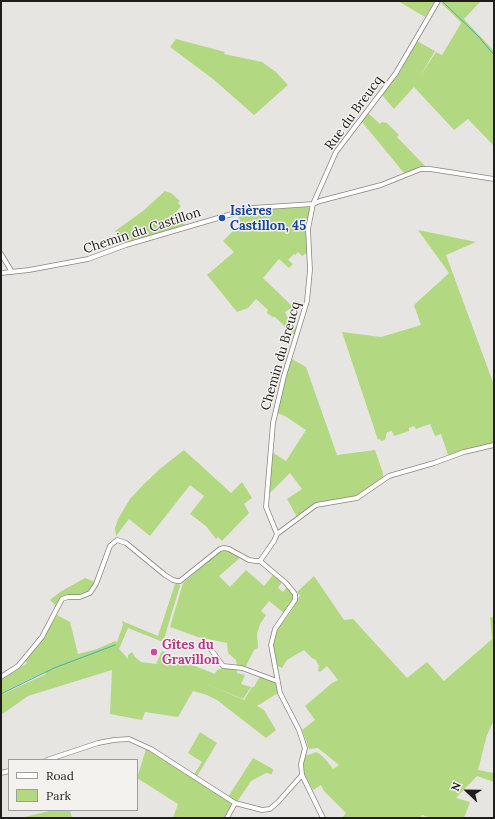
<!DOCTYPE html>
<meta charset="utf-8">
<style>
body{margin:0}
#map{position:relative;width:495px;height:819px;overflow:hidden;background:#e7e5e2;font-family:Lora,serif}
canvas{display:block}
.frame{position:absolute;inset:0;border:2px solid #1e1e1d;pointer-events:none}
.legend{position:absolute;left:8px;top:759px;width:130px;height:52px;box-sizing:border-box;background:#f4f2ef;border:1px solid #9e9d9b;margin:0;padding:5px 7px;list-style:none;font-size:12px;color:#1e1e1d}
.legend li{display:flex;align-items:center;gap:8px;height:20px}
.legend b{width:20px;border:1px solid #9e9d9b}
.north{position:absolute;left:447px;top:771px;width:40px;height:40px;-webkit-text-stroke:3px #f4f2ef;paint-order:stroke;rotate:292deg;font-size:11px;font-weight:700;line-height:16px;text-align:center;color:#1e1e1d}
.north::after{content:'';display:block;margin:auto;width:14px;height:18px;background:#1e1e1d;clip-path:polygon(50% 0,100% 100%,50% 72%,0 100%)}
</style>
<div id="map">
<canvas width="495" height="819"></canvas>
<div class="frame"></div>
<ul class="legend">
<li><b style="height:5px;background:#fff"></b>Road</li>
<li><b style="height:11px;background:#b2d881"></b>Park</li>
</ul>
<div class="north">N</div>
</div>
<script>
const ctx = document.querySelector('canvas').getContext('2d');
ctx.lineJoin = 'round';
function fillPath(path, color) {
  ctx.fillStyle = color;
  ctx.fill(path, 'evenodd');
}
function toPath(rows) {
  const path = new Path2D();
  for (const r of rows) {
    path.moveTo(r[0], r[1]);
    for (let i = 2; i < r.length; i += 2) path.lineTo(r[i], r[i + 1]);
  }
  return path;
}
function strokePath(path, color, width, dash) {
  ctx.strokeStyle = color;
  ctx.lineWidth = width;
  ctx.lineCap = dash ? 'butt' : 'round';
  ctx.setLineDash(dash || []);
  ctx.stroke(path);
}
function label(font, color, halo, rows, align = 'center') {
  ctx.font = font + ' Lora,serif';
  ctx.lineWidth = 3;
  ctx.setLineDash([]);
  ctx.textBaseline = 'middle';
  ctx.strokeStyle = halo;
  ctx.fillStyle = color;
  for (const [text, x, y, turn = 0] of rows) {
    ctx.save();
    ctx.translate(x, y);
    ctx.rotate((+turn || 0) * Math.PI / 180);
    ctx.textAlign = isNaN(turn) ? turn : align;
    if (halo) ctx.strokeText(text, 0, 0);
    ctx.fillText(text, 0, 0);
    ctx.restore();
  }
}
const green = toPath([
 [398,1,435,1,425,17],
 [441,1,481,1,464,19,494,51,494,146,468,119,454,130,414,87,394,109,382,95,399,74,417,41,435,51,420,76,436,52,442,55,460,25,461,22,442,4],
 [176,39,225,52,224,54,262,62,276,72,288,85,254,115,213,79,170,47],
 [368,113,380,124,382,122,387,123,399,135,397,137,426,167,404,173,362,122],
 [165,191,171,193,180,201,178,203,181,206,177,211,173,214,185,225,125,243,115,231,143,211],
 [308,207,310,209,306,227,307,253,302,256,298,252,295,255,294,254,288,260,293,264,289,268,279,259,263,278,293,307,285,312,291,326,297,328,295,336,275,317,273,317,267,313,268,310,256,299,248,308,237,312,207,275,234,252,223,241,241,223,239,220,238,214,263,209],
 [418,230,476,242,446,255,494,385,494,443,448,455,441,434,435,436,430,424,416,429,414,426,409,428,409,431,394,436,392,431,387,432,385,440,381,441,380,439,378,440,342,332,381,337,421,325,414,305,449,273],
 [292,359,306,367,337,455,375,450,383,473,383,477,358,496,317,503,312,505,297,517,287,499,302,489,290,473,269,494,272,452,286,461,306,430,285,416,277,413,286,375],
 [184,450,231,493,242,482,252,498,244,504,249,513,222,541,218,537,216,539,206,526,190,514,204,496,190,485,150,536,129,519,116,536,115,528,118,519,130,499,144,484,161,468],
 [225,550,229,550,241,557,219,576,230,587,246,570,264,586,273,575,282,582,278,588,283,592,287,587,291,591,293,595,291,604,284,613,269,601,261,611,266,615,260,624,257,634,258,648,254,650,245,668,237,666,236,660,228,653,227,643,198,637,170,627,183,583,217,554],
 [314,576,344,620,353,619,407,678,427,662,444,681,492,639,490,617,494,618,494,720,487,735,478,770,494,773,494,782,477,776,456,798,470,802,464,818,432,818,422,815,420,818,342,818,346,813,324,791,321,785,313,790,305,776,303,767,304,760,307,754,308,755,316,752,320,754,327,761,333,769,339,765,318,748,309,749,302,730,315,720,305,706,332,683,338,680,327,666,320,672,318,671,319,666,316,660,312,658,304,650,287,660,282,668,275,665,273,647,278,628,290,613,300,595,297,592],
 [85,578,95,582,89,592,82,595,62,596,56,606,50,600,60,592],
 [175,584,179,584,180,586,163,642,128,628,119,649,128,659,128,655,132,652,135,657,141,662,156,664,162,651,190,664,215,674,217,670,227,667,237,668,237,673,245,675,241,684,251,687,243,699,206,684,244,700,252,687,254,687,260,676,275,681,278,693,257,706,264,710,276,730,266,738,217,700,207,695,193,691,178,717,145,712,142,720,110,714,112,670,28,696,1,715,1,695,46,674,45,672,26,681,1,694,1,680,27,663,25,659,43,638,57,615,70,622,78,654,97,649,115,641,117,642,123,625,122,621,158,636],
 [200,732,217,743,196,778,193,776,202,762,188,753],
 [146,749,232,803,233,805,226,818,173,818,178,804,137,778],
 [253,758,273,769,272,774,266,773,251,781,237,802,228,797],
 [53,810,70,810,72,818,21,818]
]);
const stream = toPath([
 [442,1,479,37,494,55],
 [1,694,54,668,115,645]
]);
const minor = toPath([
 [1,254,12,272],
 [1,273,29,270,88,259,126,245,252,208,313,204,320,201,381,185,421,169,430,169,494,179],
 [277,534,316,505,357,498,389,476,434,463,464,452,494,445],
 [260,561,274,541,277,534,266,507,273,423,284,376,307,301,310,270,308,229,313,204,336,152,396,73,438,1],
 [207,644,223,666,242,668,277,681],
 [1,677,18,666,42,637,62,599,68,597,80,597,90,593,96,584,110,546,117,540,126,543,165,575,173,580,177,581,180,581,220,549,224,548,229,549,249,560,256,561,260,561,286,583,295,594,295,600,275,629,271,645,280,693,299,730,305,748,301,764,302,775,323,818],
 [47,760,98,743,114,740,129,739,151,749,235,803,262,810,270,809,278,802,302,775],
 [1,773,9,771],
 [227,818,235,803]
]);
const markers = [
 [222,218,4,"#1a4fb4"],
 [154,652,4,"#d1479c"]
];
const streetNames = [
 ["Rue du Breucq",354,113,-54],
 ["Chemin du Castillon",142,231,-18],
 ["Chemin du Breucq",281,356,-74]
];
const transitNames = [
 ["Isières",230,211],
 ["Castillon, 45",230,226]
];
const hotelNames = [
 ["Gîtes du",162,645],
 ["Gravillon",162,660]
];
fillPath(green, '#b2d881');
strokePath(stream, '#3db2b6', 1);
strokePath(minor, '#888683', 5.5);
strokePath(minor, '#fff', 4);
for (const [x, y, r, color] of markers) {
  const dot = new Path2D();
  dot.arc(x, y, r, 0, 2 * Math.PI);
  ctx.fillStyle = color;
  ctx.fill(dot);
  strokePath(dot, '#f4f2ef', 1.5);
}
label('13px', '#1e1e1d', '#f4f2ef', streetNames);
label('bold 13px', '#164399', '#f4f2ef', transitNames, 'left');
label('bold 13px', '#b23c85', '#f4f2ef', hotelNames, 'left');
</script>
